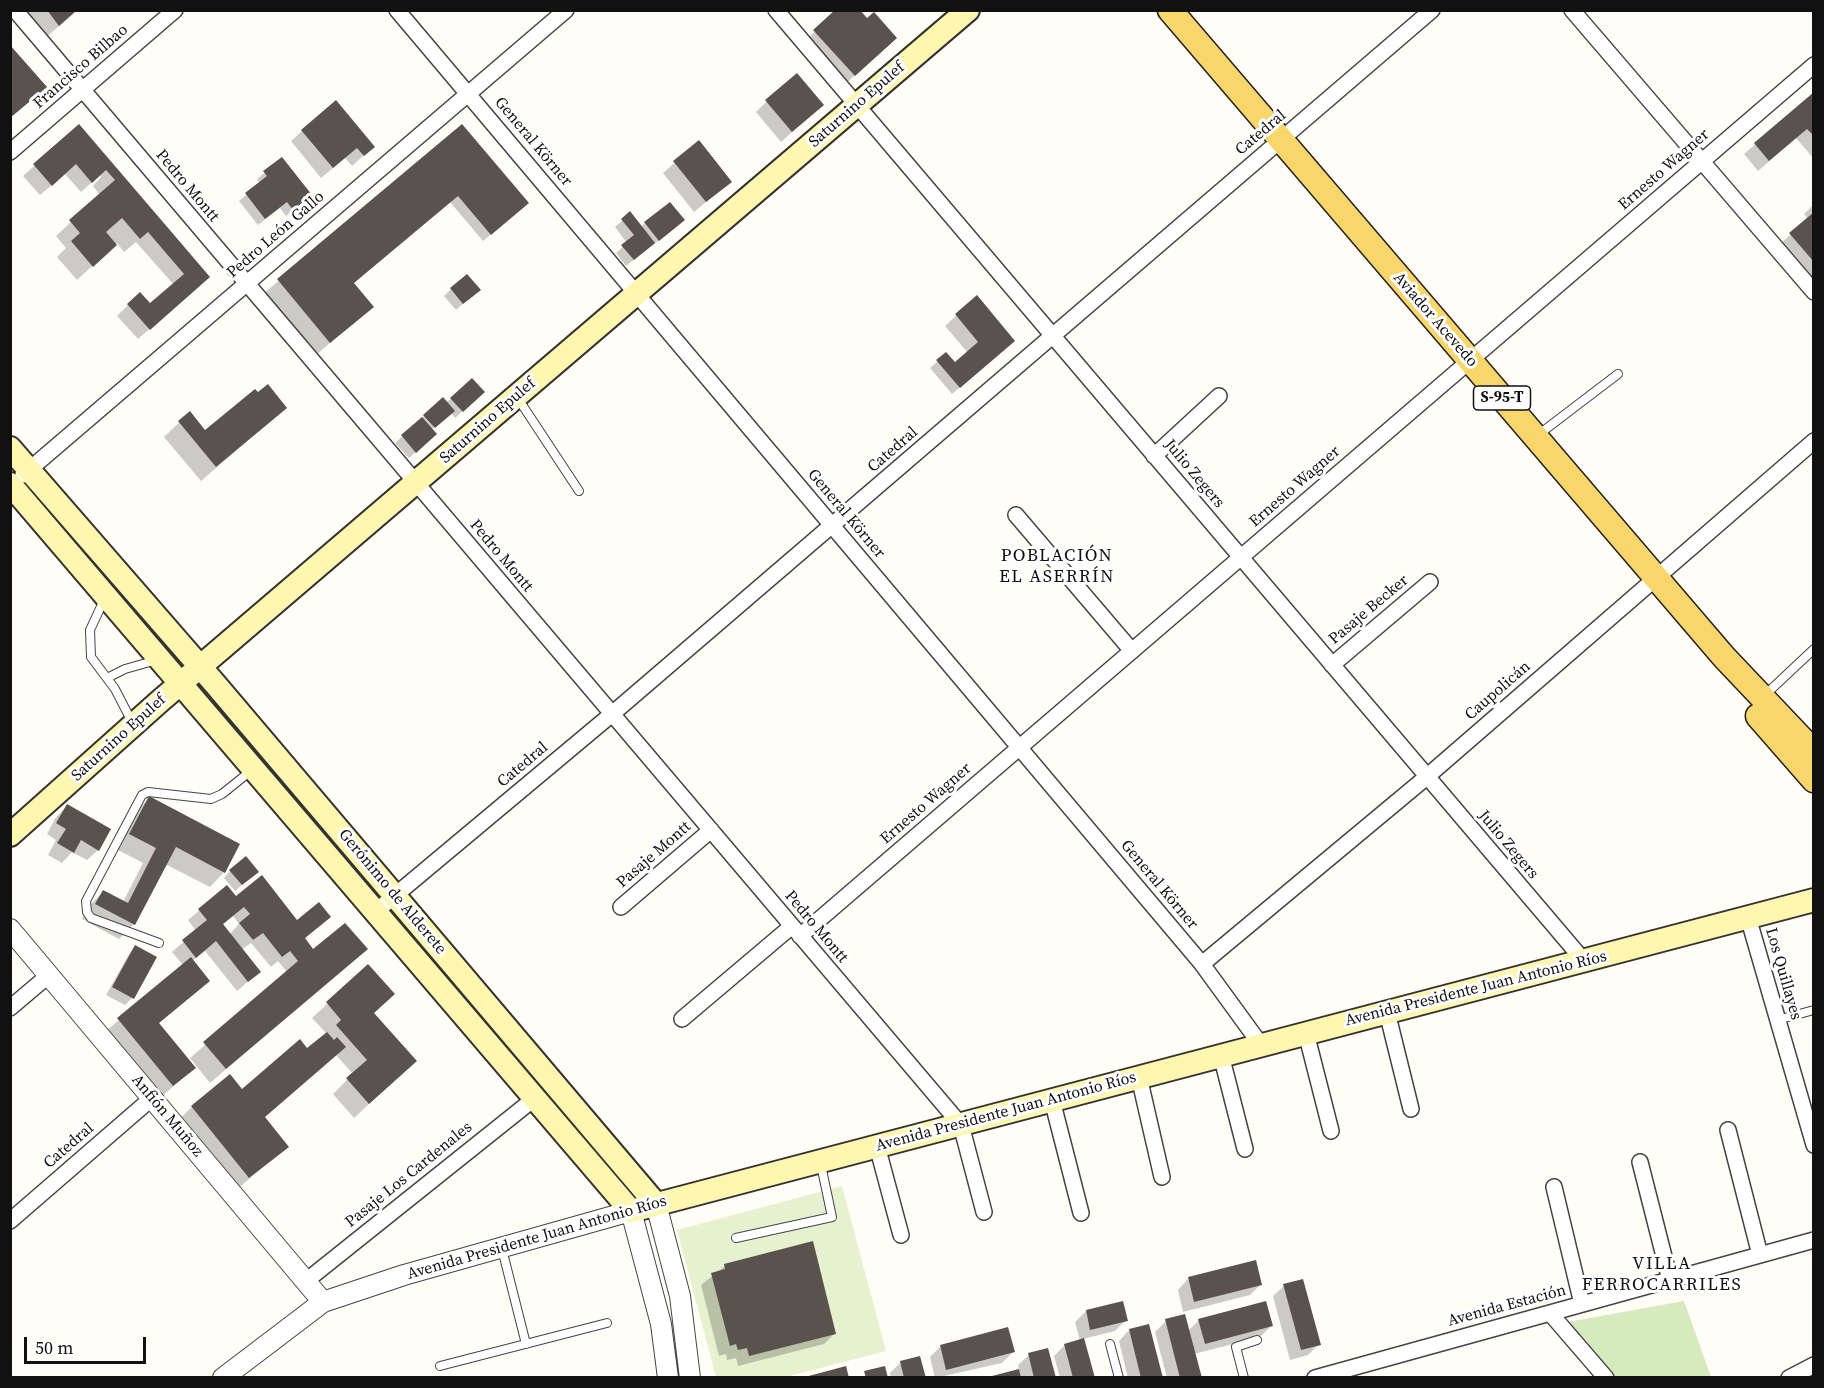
<!DOCTYPE html>
<meta charset="utf-8">
<style>
body{margin:0}
#map{position:relative;width:1824px;height:1388px;overflow:hidden;background:#fffdf5;font-family:"Source Serif 4",serif}
canvas{display:block}
.frame{position:absolute;inset:0;border:12px solid #111;pointer-events:none}
.scale{position:absolute;left:24px;top:1337px;width:122px;height:27px;box-sizing:border-box;border:3px solid #111;border-top:0;padding-left:8px;font-size:18px;line-height:21px;white-space:nowrap;color:#111;-webkit-text-stroke:4px #fff;paint-order:stroke}
</style>
<div id="map">
<canvas width="1824" height="1388"></canvas>
<div class="frame"></div>
<div class="scale">50 m</div>
</div>
<script>
const ctx = document.querySelector('canvas').getContext('2d');
ctx.lineJoin = 'round';
function fillPath(path, color) {
  ctx.fillStyle = color;
  ctx.fill(path, 'evenodd');
}
function toPath(rows) {
  const path = new Path2D();
  for (const r of rows) {
    path.moveTo(r[0], r[1]);
    for (let i = 2; i < r.length; i += 2) path.lineTo(r[i], r[i + 1]);
  }
  return path;
}
function strokePath(path, color, width, dash) {
  ctx.strokeStyle = color;
  ctx.lineWidth = width;
  ctx.lineCap = dash ? 'butt' : 'round';
  ctx.setLineDash(dash || []);
  ctx.stroke(path);
}
function label(font, color, halo, rows, align = 'center') {
  ctx.font = font + ' "Source Serif 4",serif';
  ctx.lineWidth = 6;
  ctx.setLineDash([]);
  ctx.textBaseline = 'middle';
  ctx.strokeStyle = halo;
  ctx.fillStyle = color;
  for (const [text, x, y, turn = 0] of rows) {
    ctx.save();
    ctx.translate(x, y);
    ctx.rotate((+turn || 0) * Math.PI / 180);
    ctx.textAlign = isNaN(turn) ? turn : align;
    if (halo) ctx.strokeText(text, 0, 0);
    ctx.fillText(text, 0, 0);
    ctx.restore();
  }
}
const green = toPath([
 [1684,1301,1711,1377,1616,1377,1568,1322]
]);
const pitch = toPath([
 [842,1186,886,1351,786,1377,716,1377,677,1230]
]);
const shadow = toPath([
 [21,10,78,10,44,39],
 [837,10,885,48,843,86,804,42],
 [1814,94,1814,159,1796,138,1758,171,1744,154],
 [766,102,822,105,781,142,756,112],
 [79,126,198,287,138,339,117,316,128,305,150,306,174,285,136,242,124,252,117,243,77,280,57,257,66,248,56,236,100,195,93,186,101,177,100,175,81,192,65,174,40,195,23,176],
 [462,126,520,210,483,241,450,202,352,284,371,307,315,356,263,294],
 [302,131,373,147,352,166,345,158,321,178,291,141],
 [699,142,730,182,694,212,663,173],
 [282,159,303,202,286,216,280,208,258,225,239,201,260,183,257,179,264,173],
 [1814,204,1814,286,1779,245,1808,219,1804,214],
 [630,214,641,227,645,223,676,227,626,266,616,253,627,243,615,227],
 [451,289,472,296,456,310,444,296],
 [976,297,981,369,952,394,930,368,946,354,955,364,968,353,945,326],
 [451,399,476,399,455,418,451,413,431,430,428,441,409,458,395,443,424,416],
 [285,408,201,481,164,437,189,413,205,432],
 [149,798,224,872,210,887,165,864,134,924,119,939,82,919,89,906,103,892,123,902,143,863,116,849,135,813],
 [67,806,98,850,87,860,72,852,62,863,48,855,56,840,47,834,56,817],
 [230,871,250,878,235,891,224,878],
 [227,887,235,898,296,922,318,927,304,939,304,956,366,949,210,1083,190,1058,288,973,278,961,271,967,251,943,241,950,259,972,237,991,205,951,192,961,208,981,158,1024,194,1068,158,1100,104,1033,183,965,172,952,196,931,188,920],
 [233,916,239,924,229,935,222,925],
 [135,947,132,998,125,1005,106,995,129,954],
 [368,966,373,1013,415,1061,354,1118,333,1094,353,1074,336,1055,263,1118,287,1146,234,1192,177,1121,192,1107,242,1091,307,1051,327,1034,312,1018],
 [725,1266,835,1333,824,1344,738,1366,736,1358,727,1360,726,1354,719,1356,701,1285],
 [1188,1279,1261,1284,1250,1295,1183,1312,1178,1290],
 [1284,1286,1319,1344,1308,1355,1290,1360,1273,1296],
 [1086,1311,1126,1320,1115,1331,1083,1339,1093,1378,1060,1378,1054,1356,1065,1345,1080,1341,1075,1322],
 [1199,1320,1271,1326,1260,1337,1194,1354,1201,1378,1167,1378,1155,1332,1166,1321,1188,1331],
 [1129,1330,1162,1378,1128,1378,1119,1341],
 [941,1346,1013,1352,1002,1363,935,1378,930,1357],
 [1029,1355,1054,1378,991,1378,1019,1370,1018,1365],
 [901,1362,924,1378,891,1378,890,1373]
]);
const building = toPath([
 [47,10,77,10,59,26],
 [835,10,860,10,867,18,874,12,897,38,855,76,813,30],
 [10,45,47,87,10,118],
 [797,73,824,105,792,132,765,100],
 [1814,92,1814,136,1807,129,1769,161,1754,143],
 [336,100,375,147,364,156,357,148,333,168,301,130],
 [79,124,210,277,150,330,127,304,140,292,150,303,184,274,148,232,140,239,122,218,106,232,117,245,93,267,71,241,80,233,69,220,115,180,106,170,92,183,76,164,52,186,33,164],
 [462,124,529,203,491,235,458,196,354,283,374,307,330,343,277,279],
 [699,140,732,182,706,202,673,161],
 [282,157,312,195,293,210,287,202,265,219,245,193,267,176,263,171],
 [670,202,685,220,659,241,644,222],
 [630,211,655,243,634,260,621,245,634,235,621,219],
 [1814,212,1814,262,1789,233],
 [467,274,481,290,463,304,450,288],
 [977,295,1015,341,960,388,936,360,946,352,955,362,978,342,955,314],
 [472,378,485,392,463,412,450,398],
 [268,384,287,408,216,467,178,421,190,411,205,430,255,389,258,392],
 [443,397,455,411,435,428,423,415],
 [422,417,437,434,416,453,401,435],
 [149,796,240,844,225,873,176,847,135,925,95,904,103,890,128,903,156,848,129,834],
 [67,804,111,829,99,851,81,840,74,853,57,843,66,829,56,823],
 [246,856,259,872,242,885,229,870],
 [262,875,297,920,319,902,331,917,305,938,313,949,345,923,368,949,226,1069,203,1042,298,961,290,951,282,957,263,933,253,940,239,923,250,914,244,907,223,924,261,972,248,982,216,941,196,958,182,940,207,920,198,909,227,885,236,896],
 [135,945,157,957,134,999,112,987],
 [191,957,210,981,159,1023,196,1068,173,1086,117,1018],
 [368,964,395,994,374,1013,417,1061,369,1104,346,1078,367,1060,336,1025,341,1020,326,1002],
 [327,1032,334,1040,337,1037,346,1047,265,1117,289,1147,249,1178,191,1106,230,1074,242,1089,300,1039,307,1048],
 [813,1241,836,1334,749,1356,747,1348,738,1350,736,1344,730,1346,711,1273,725,1269,724,1264],
 [1256,1260,1262,1285,1194,1302,1188,1277],
 [1303,1279,1321,1345,1301,1350,1283,1284],
 [1123,1301,1128,1321,1090,1330,1086,1310],
 [1266,1301,1273,1326,1205,1344,1198,1319],
 [1185,1314,1202,1378,1180,1378,1165,1319],
 [1149,1324,1163,1378,1141,1378,1129,1329],
 [1008,1327,1015,1352,946,1370,940,1345],
 [1084,1338,1095,1378,1073,1378,1064,1344],
 [1048,1348,1056,1378,1034,1378,1028,1353],
 [920,1356,926,1378,904,1378,900,1361],
 [846,1366,849,1378,805,1378,805,1377],
 [885,1366,888,1378,866,1378,864,1371],
 [1019,1369,1021,1378,989,1378,988,1377]
]);
const service = toPath([
 [517,397,579,491],
 [1538,435,1618,374],
 [104,600,90,630,91,657,115,689,132,722],
 [107,678,125,669,157,660],
 [1765,695,1814,649],
 [159,943,91,918,87,912,86,901,142,795,148,792,211,799,222,794,252,770],
 [1777,1020,1814,1010],
 [736,1238,832,1217,821,1165],
 [502,1249,526,1344],
 [1110,1344,1119,1378],
 [440,1366,607,1323],
 [1244,1378,1236,1347,1257,1340]
]);
const minor = toPath([
 [15,10,961,1125,984,1212],
 [397,10,1202,964,1261,1045],
 [776,10,1584,961],
 [1572,10,1814,292],
 [10,152,175,10],
 [1154,456,1219,396],
 [23,475,566,10],
 [1016,515,1132,651],
 [1332,665,1430,582],
 [621,907,711,830],
 [374,913,612,714,1432,10],
 [1748,917,1814,1145],
 [800,936,1814,65],
 [1202,964,1423,780,1814,441],
 [10,1008,49,975],
 [1387,1012,1411,1109],
 [682,1019,792,926],
 [1306,1033,1331,1131],
 [1221,1055,1245,1149],
 [1139,1077,1162,1177],
 [1052,1100,1081,1213],
 [1728,1130,1760,1255],
 [877,1146,901,1235],
 [1640,1162,1670,1280],
 [1554,1187,1582,1304],
 [10,1221,152,1098],
 [306,1281,535,1098],
 [1550,1313,1606,1378],
 [1315,1378,1814,1240],
 [1789,1378,1814,1365]
]);
const tertiary = toPath([
 [10,929,323,1302],
 [656,1204,680,1296,690,1378],
 [223,1378,323,1302,404,1275,631,1211,661,1324,668,1378]
]);
const secondary = toPath([
 [10,448,216,685,656,1204],
 [10,484,631,1211,1814,900],
 [10,835,160,701,968,10]
]);
const primary = toPath([
 [1170,10,1724,657,1814,752],
 [1758,716,1814,780]
]);
const shields = [
 [1502,398,57]
];
const shieldNames = [
 ["S-95-T",1502,398]
];
const streetNames = [
 ["Francisco Bilbao",81,67,-41],
 ["Saturnino Epulef",857,105,-41],
 ["Catedral",1261,133,-40],
 ["General Körner",533,142,50],
 ["Ernesto Wagner",1664,170,-41],
 ["Pedro Montt",187,186,50],
 ["Pedro León Gallo",276,235,-41],
 ["Aviador Acevedo",1435,320,49],
 ["Saturnino Epulef",488,421,-41],
 ["Catedral",893,450,-41],
 ["Julio Zegers",1194,474,50],
 ["Ernesto Wagner",1295,487,-41],
 ["General Körner",846,514,50],
 ["Pedro Montt",501,556,50],
 ["Pasaje Becker",1369,610,-40],
 ["Caupolicán",1498,691,-41],
 ["Saturnino Epulef",119,738,-42],
 ["Catedral",523,765,-40],
 ["Ernesto Wagner",926,804,-41],
 ["Julio Zegers",1508,845,50],
 ["Pasaje Montt",654,855,-41],
 ["General Körner",1159,885,50],
 ["Gerónimo de Alderete",392,892,50],
 ["Pedro Montt",816,927,50],
 ["Los Quillayes",1783,974,74],
 ["Avenida Presidente Juan Antonio Ríos",1476,989,-14],
 ["Avenida Presidente Juan Antonio Ríos",1006,1112,-15],
 ["Anfión Muñoz",167,1116,50],
 ["Catedral",69,1146,-41],
 ["Pasaje Los Cardenales",409,1175,-39],
 ["Avenida Presidente Juan Antonio Ríos",537,1238,-16],
 ["Avenida Estación",1507,1306,-15]
];
const neighbourhoodNames = [
 ["POBLACIÓN",1057,556],
 ["EL ASERRÍN",1057,577],
 ["VILLA",1662,1264],
 ["FERROCARRILES",1662,1285]
];
fillPath(green, '#d5ebbd');
fillPath(pitch, '#e6f2cf');
fillPath(shadow, '#0003');
fillPath(building, '#5a524d');
strokePath(service, '#444', 10);
strokePath(minor, '#444', 18);
strokePath(tertiary, '#444', 22);
strokePath(secondary, '#333', 26);
strokePath(primary, '#222', 27);
strokePath(service, '#fff', 8);
strokePath(minor, '#fff', 15);
strokePath(tertiary, '#fff', 20);
strokePath(secondary, '#fff6b0', 22);
strokePath(primary, '#f9d66b', 24);
for (const [x, y, w] of shields) {
  const box = new Path2D();
  box.roundRect(x - w / 2, y - 12, w, 24, 4.5);
  ctx.fillStyle = '#fff';
  ctx.fill(box);
  strokePath(box, '#111', 1.5);
}
label('bold 15px', '#111', null, shieldNames);
label('16px', '#111', '#fff', streetNames);
ctx.letterSpacing = '1.5px';
label('18px', '#111', '#fff', neighbourhoodNames);
ctx.letterSpacing = '0px';
</script>
